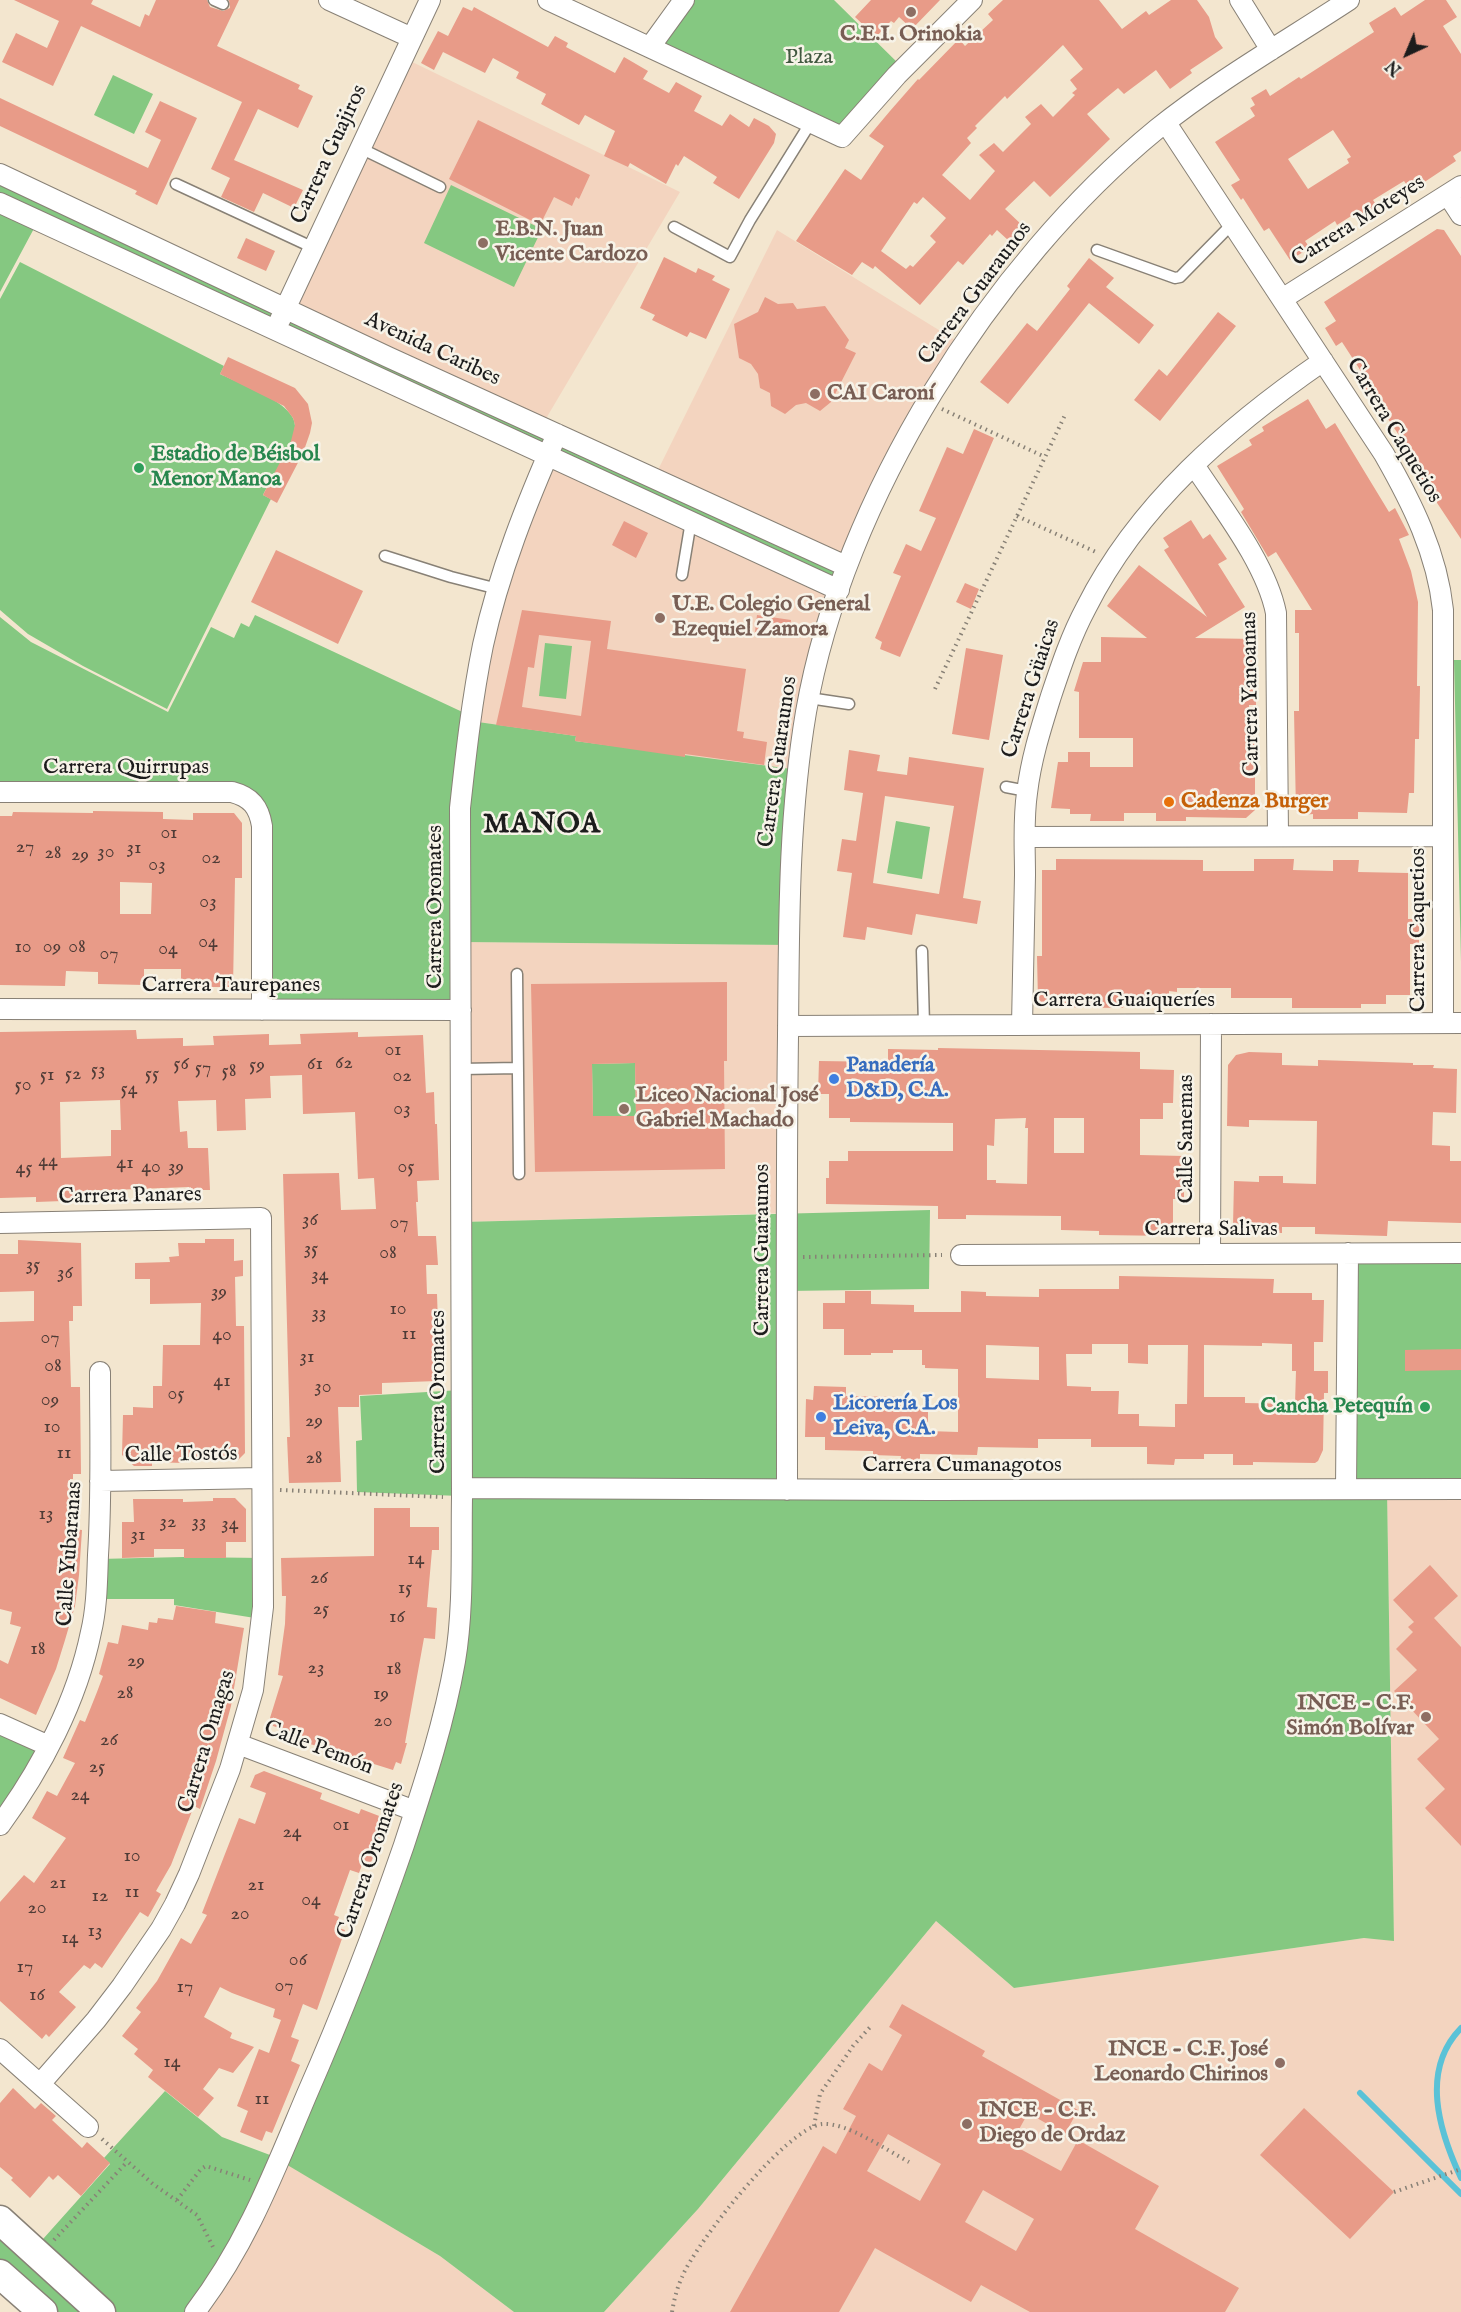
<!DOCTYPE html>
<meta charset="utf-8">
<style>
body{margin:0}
#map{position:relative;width:1461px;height:2312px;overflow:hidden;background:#f3e6cf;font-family:"IM FELL English",serif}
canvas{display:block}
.north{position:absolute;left:1377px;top:24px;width:60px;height:60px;-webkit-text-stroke:4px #f7f3e8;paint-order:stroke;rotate:224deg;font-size:16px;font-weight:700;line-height:24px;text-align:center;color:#1c1c1c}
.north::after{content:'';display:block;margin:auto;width:21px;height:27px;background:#1c1c1c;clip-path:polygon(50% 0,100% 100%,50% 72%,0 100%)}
</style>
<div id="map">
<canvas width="1461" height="2312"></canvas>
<div class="north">N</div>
</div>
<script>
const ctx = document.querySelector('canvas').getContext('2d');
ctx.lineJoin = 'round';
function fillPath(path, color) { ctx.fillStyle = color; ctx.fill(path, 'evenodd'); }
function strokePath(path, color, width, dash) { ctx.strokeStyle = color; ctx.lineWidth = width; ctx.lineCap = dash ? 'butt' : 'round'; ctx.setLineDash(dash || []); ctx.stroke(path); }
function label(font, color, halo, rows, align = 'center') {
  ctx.font = font + ' "IM FELL English",serif'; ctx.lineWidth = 5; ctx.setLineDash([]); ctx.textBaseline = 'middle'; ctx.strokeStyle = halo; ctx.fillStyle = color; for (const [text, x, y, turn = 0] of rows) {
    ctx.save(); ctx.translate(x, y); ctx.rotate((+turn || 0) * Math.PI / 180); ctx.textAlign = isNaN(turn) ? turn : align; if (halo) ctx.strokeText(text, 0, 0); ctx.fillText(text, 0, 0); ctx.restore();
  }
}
fillPath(new Path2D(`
 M402 57 680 192 541 427 285 309Z
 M777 230 963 345 848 559 654 478Z
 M547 456 839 590 800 770 685 757 575 741V736L470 721 476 689Z
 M460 942 789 945 787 1213 462 1222Z
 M1461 1492V2312H604L698 2209 936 1921 1014 1988 1364 1938 1394 1940 1387 1493Z
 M281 2160 440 2256 514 2312H200Z`), '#f3d4bf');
fillPath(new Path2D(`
 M684 0H834L903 68 842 137 650 47Z
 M113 75 153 94 134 134 94 115Z
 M0 174 846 566 839 590 38 221 0 292Z
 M451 185 542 229 514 287 424 243Z
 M20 262 224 366 220 374C239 383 296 403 295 426 294 447 272 477 263 495L271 499 167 709 83 666 28 634 0 610V299Z
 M255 615 471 716V721L576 736 575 741 800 770 789 945 461 942V1010H262V826L250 799 0 792V617L31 642 168 712 211 627 234 638 241 623 249 627Z
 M545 643 572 646 566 699 539 696Z
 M1454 660H1461V962Z
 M896 821 930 827 922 879 887 873Z
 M635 1063 636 1116H593L592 1064Z
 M930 1210 929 1289 787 1291V1489L1346 1488 1348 1253H1461V1489H1387L1394 1941 1364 1938 1014 1988 936 1921 698 2209 604 2312H514L440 2256 279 2160 344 2010 455 1658 462 1222Z
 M461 1390 460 1496 357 1492 356 1441 362 1440 360 1396Z
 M183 1557 263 1558 261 1619 174 1605V1599H97L99 1559Z
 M0 1726 46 1747 0 1822Z
 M165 2091 222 2137 278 2158 192 2312H105L35 2248 110 2164 104 2158Z
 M0 2220 101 2312H43L0 2274Z`), '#85c881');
strokePath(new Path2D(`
 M1461 2028C1420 2070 1439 2131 1461 2178
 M1360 2093 1461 2194`), '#5ac2d7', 6);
fillPath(new Path2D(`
 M14 0H93L91 4 140 27 145 14 149 16 156 0H207L210 7 223 11 230 8 229 0H239L217 46 300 85 298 89 313 96 298 128 258 109 234 160 303 190 294 208 263 193 254 212 221 197 230 178 211 169 242 102 81 26 53 86 2 62 16 33 47 48 59 21Z
 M871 0H940L912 29 899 17 894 23 891 21 876 37 855 17Z
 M1003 0H1099L1122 29 1146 11 1149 15 1171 0H1197L1209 17 1215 37 1223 48 1190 70 1192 73 1170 89 1156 70 1124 94 1118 88 1107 97 1087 114 1110 139 1050 197 1034 181 1005 209 1023 226 1009 241 997 230 992 236 990 234 963 265 958 261 920 305 875 266 873 269 862 262 852 275 796 241 845 169 861 180 884 146 869 136 890 111 918 79 919 80 959 39 965 46 993 20 988 14ZM1063 45 1083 69 1070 80 1077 89 1072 93 1075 95 1053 117 1041 104 1025 117 1031 124 1003 152 994 143 979 155 995 171 970 200 942 175 971 143 967 138 977 128 975 126 1005 96 1007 99ZM923 197 946 218 930 236 936 242 913 267 910 265 906 269 881 251 914 202 917 204Z
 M1425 0H1446L1457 17 1443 26 1461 54V151L1453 156 1456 161 1411 191 1404 181 1373 200 1377 206 1359 218 1356 213 1337 225 1335 221 1305 241 1310 248 1290 260 1269 228 1264 231 1243 198 1241 200 1231 185 1240 180 1215 142 1255 116 1250 108 1255 105 1251 98 1266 89 1270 96 1299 77 1301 79 1374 32 1369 23 1395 7 1401 16ZM1333 130 1351 157 1347 159 1349 163 1308 189 1288 159Z
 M463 7 472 11 474 7 548 47 555 36 568 43 566 47 615 73 624 57 648 71 643 79 669 93 676 82 702 96 694 111 722 126 730 114 749 127 754 118 769 126 776 134 774 143 739 199 713 183 717 177 684 156 678 166 676 164 666 184 630 163 628 167 604 156 615 131 585 115 579 125 541 104 546 94 516 78 519 72 493 58 485 73 443 52 434 70 421 63 438 31 448 36Z
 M0 98 148 168 161 140 145 132 160 101 197 118 157 205 135 194 137 191 0 126Z
 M478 120 590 175 579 199 576 197 572 206 554 197 540 225 449 179Z
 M1437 229 1444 230 1461 256V539L1404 453 1409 450 1386 416 1383 418 1360 384 1366 379 1342 342 1336 346 1325 328 1336 321 1324 302Z
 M246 238 275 251 266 271 237 258Z
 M664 257 696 273 698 268 715 276 712 280 730 289 706 339 690 332 687 337 652 320 655 315 640 308Z
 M1089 258 1114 278 1106 287 1154 325 1139 344 1089 303 1008 404 980 382 1027 323 1037 331 1070 289 1067 286Z
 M765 297 778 304 793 303 797 309 825 306 849 340 845 348 856 353 831 402 820 411 806 403 796 405 785 414 771 406 770 393 760 388 758 374 751 364 739 358 734 324 758 312Z
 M1218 312 1236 326 1160 421 1134 400 1159 369 1167 376Z
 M228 357 295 388 308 404 312 423 310 433 303 453 277 503 263 495 291 441 295 425 293 418 284 406 220 374Z
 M1308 399 1326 429 1335 423 1389 512 1395 508 1409 535 1399 539 1411 571 1418 602 1417 686H1420L1419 739H1415L1414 793H1409L1407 813 1358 812V819H1313V814L1303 815V812H1296L1294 711H1299V633H1295V610H1312L1276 552 1268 557 1241 512 1244 509 1217 466 1252 445 1249 440 1264 431 1262 427Z
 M974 429 994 438 900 657 880 649 882 642 875 638 901 576 893 573 906 544 921 551 936 518 919 511 947 447 963 454Z
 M1191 520 1203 539 1210 534 1227 559 1218 564 1245 607 1195 638 1255 639 1256 705H1249V734L1255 735V810L1246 818 1186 817V821H1156V813H1124V821H1090L1091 814H1070V809L1051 808 1058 762H1068V752H1090V767H1133V738H1079V692L1074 691 1083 662H1101V637L1147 638 1107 606 1139 565 1207 617 1164 550 1169 547 1163 538Z
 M624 521 648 533 636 558 612 545Z
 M276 550 363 591 338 644 251 602Z
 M965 583 979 589 971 609 956 602Z
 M522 610 611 621 607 649 746 669 737 731 744 732 743 738 767 742 764 765 685 754V757L575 741 576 736 496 725ZM539 635 591 641 581 716 522 707 528 667 534 668Z
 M757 615 791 620 789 636 755 632Z
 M966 648 1003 655 989 740 952 734Z
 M849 750 880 755 877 771 907 775 909 757 984 768 963 898 981 901 977 924 916 914 912 935 867 927 865 940 843 937 852 873 837 871 842 839 856 841 863 793 844 790ZM885 796 954 806 939 894 873 883Z
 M93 811 163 812V819L193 820V813H234L242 823V878H235L233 987H196V980L181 979V969H144V985L98 984V972L66 971 65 986 0 985V816H12L13 812 93 813ZM120 882 152 883 151 914H120Z
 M1056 859 1203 860V871H1254V859H1294L1293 870 1333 871V860H1359L1358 872 1408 873V919H1419V944H1410V995H1386V1004H1361V1008H1292V998H1231V988H1177V992L1169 991V1004H1124L1123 1008 1045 1007 1038 1001 1037 956H1042V870H1056Z
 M727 982V1061H724L725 1169 535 1172 531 984ZM635 1063 636 1116H593L592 1064Z
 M136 1030 137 1039 183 1038V1046L214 1045 213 1036 269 1034V1045L301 1044 300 1034 358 1032V1037L423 1035 426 1093 434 1092 435 1124H437L439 1180 417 1181 418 1202H416L418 1236H436L438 1265H426L427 1294H437L439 1355H435L437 1381 382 1383V1394L359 1395V1407H338L341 1482 289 1483 287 1437H290L283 1174 339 1173 341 1210 376 1209 374 1178 358 1179 355 1112 303 1114 302 1075 270 1076 271 1098 245 1099 246 1130 217 1131 216 1100 178 1101 180 1132 187 1131 188 1148H208L210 1190H189V1187L87 1191V1199L63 1201 36 1202V1197L0 1198V1032ZM120 1100 121 1130H111V1156L61 1158 60 1102Z
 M938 1048 1140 1052V1069L1174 1070 1173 1103H1163V1119H1140V1155L1184 1156V1199H1173V1236L1099 1235V1231L1061 1230V1216L966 1215V1219H938V1206L826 1204V1178H829V1161H848V1151H953V1123L850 1122V1118H829V1094H818L819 1061 888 1062V1049L938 1050ZM1026 1118 1025 1128H1028L1027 1184 996 1183V1180H987V1145L994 1146 995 1119ZM1054 1118H1084V1153H1054Z
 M1249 1052 1282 1053V1065L1318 1066V1060L1413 1063V1065H1434L1433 1068 1457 1069 1456 1113 1433 1112 1432 1145 1450 1146V1161H1461V1223L1388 1221 1387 1236 1315 1234V1227H1282V1233L1239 1232 1233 1226 1234 1181 1259 1182V1176H1283V1183L1316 1184 1317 1121 1249 1120V1127L1227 1126 1228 1065 1236 1055Z
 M205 1239H234V1261L243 1260V1276L235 1277 236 1326H244L245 1453 238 1460 183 1459V1463L152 1462V1466H134L122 1455 123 1415H133V1407L153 1408V1386H162L163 1345H200L201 1303 150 1304V1279H135V1263L170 1262 169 1257 179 1256 178 1243H205Z
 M18 1240 81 1243 82 1306H73V1321H69L71 1387H80L81 1474H73V1479H70L73 1529 82 1530 79 1575 75 1606 65 1640 56 1669 36 1715 0 1698V1660L8 1664 21 1627 10 1624 12 1612 0 1609V1322L34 1321V1291L0 1292V1254H18Z
 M1119 1276 1274 1279 1273 1293H1312V1300H1324L1323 1342H1314V1371H1328V1393H1324L1323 1450 1318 1461 1315 1463 1253 1462V1465H1233V1454H1204V1459H1175L1174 1465 1147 1464V1447H1091V1439H1038V1448L978 1447 977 1455 920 1454V1463H900L901 1456 873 1455V1451L825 1450V1437H805L806 1399 813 1400 814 1386 846 1387V1396L901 1397V1408H928V1431L958 1432V1369L925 1368V1365H922V1350H893V1353H871V1355H844V1329H823V1303H845V1291H871V1304L914 1305V1312H961V1291L986 1292V1296L1039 1297V1289H1119ZM1262 1343 1292 1344V1371H1296L1295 1404 1245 1403V1397H1204V1345L1262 1346ZM1092 1344H1128V1363L1148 1364V1345H1188L1187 1404H1175V1427L1139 1426V1414H1118L1119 1391H1091V1387L1067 1386 1066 1354H1092ZM986 1345 1039 1347V1380L986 1378Z
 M1461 1349V1370L1405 1371V1350Z
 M213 1498H235L246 1509V1542H226V1558H184V1549H154V1557L122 1558V1522H134L133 1499H183V1502L213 1501Z
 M374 1508H410V1527H439V1550H432L427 1607 437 1608 435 1639 424 1638 405 1743H407L401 1764 396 1762 393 1770 307 1743 309 1738 273 1726 270 1718 283 1676 278 1675 285 1624 286 1596H282L281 1558 374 1556Z
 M1430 1565 1458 1596 1434 1618 1461 1647V1846L1425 1808 1445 1789 1417 1759 1439 1739 1394 1691 1417 1670 1396 1649 1413 1632 1408 1627 1414 1622 1393 1600Z
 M176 1606 216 1612 215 1623 244 1628 231 1706 216 1761 200 1809 194 1806 171 1865 156 1891 161 1894 148 1917 140 1912 102 1968 95 1963 90 1969 84 1965 59 1992 76 2007 49 2037 46 2034 42 2039 0 2001V1902L24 1875 34 1883 66 1838 32 1818 47 1791 57 1796 75 1763 63 1758 80 1720 85 1722 97 1692 103 1676 99 1674 108 1642 118 1644 122 1625 148 1630 149 1622 157 1623 158 1618 173 1620Z
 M264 1771 322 1793 320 1799 359 1814 361 1809 387 1819 369 1868 362 1865 359 1873 350 1870 334 1915 339 1917 335 1927 345 1930 317 2010 303 2004 291 2037 299 2040 291 2061 300 2065 272 2133 266 2131 262 2141 240 2132 248 2111 237 2106 259 2049 269 2053 281 2020 273 2017 275 2009 232 1993 220 1987 204 2017 232 2033 230 2038 254 2047 233 2073 219 2068 203 2089 214 2098 198 2117 148 2077 153 2070 134 2054 138 2049 122 2036 141 2012 136 2008 157 1981 181 1938 191 1944 207 1915 202 1913 239 1818 255 1824 266 1793 250 1787 255 1775Z
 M902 2004 985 2051 982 2056 1078 2110 1065 2134 1028 2113 1011 2144 1061 2171 1078 2140 1159 2186 1135 2229 1239 2288 1225 2312H1030L981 2285 971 2302 875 2248 839 2312H730L823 2146 836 2154 856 2116 843 2109 869 2063 882 2071 902 2035 889 2027ZM888 2134 941 2164 920 2201 867 2171ZM983 2190 1034 2219 1016 2251 965 2222Z
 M13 2088 35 2109 41 2103 56 2116 52 2120 82 2148 87 2142 110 2163 81 2196 58 2175 53 2180 49 2176 30 2198 11 2180 13 2178 0 2167V2103Z
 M1304 2108 1394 2192 1350 2239 1260 2155Z`), '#e89b88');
const lane = new Path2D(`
 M214 0 223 4
 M360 148 440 187
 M176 184 314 248
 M674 227 730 257 750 220 811 122
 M1097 250 1175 278 1180 277 1233 223
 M385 556 451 577 498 589
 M682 575 691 521
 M809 698 849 704
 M1006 787 1027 791
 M922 951 924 1025
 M517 974 519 1174
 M461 1069 518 1068`);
const street = new Path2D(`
 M329 0 412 38
 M548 0 842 137 897 75 972 0
 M1240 0 1271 50
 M650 47 684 0
 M1166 123 1384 454C1412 503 1437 553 1443 610V1023
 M0 174 388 357 846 566
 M1448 195 1461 215
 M0 203 839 590
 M1282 299 1461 186
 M280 320 430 0
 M1194 465C1222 508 1266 563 1276 613L1278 836
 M0 792H232C251 797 259 807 262 826V1010
 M1025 837 1442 836
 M0 1009 461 1010
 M1022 1025C1023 975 1024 925 1025 875 1025 848 1023 820 1027 793 1031 759 1041 728 1051 696 1061 666 1071 636 1086 608 1138 504 1229 426 1323 361
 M788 1026 1461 1023
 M0 1223 261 1218 263 1607 253 1690 230 1769 189 1874 175 1904 161 1929 122 1986 96 2020 40 2084
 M1210 1254 1211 1024
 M961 1255 1461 1253
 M100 1481 262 1478
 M462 1488 932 1490 1461 1489
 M1346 1488 1348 1253
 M787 1490C787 1338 786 1187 788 1036 789 928 788 819 806 712 843 499 991 265 1157 129 1217 81 1285 42 1349 0
 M0 1724 49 1746
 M238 1744 415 1811
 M0 1825C41 1769 77 1701 91 1632 97 1607 97 1581 98 1555 102 1494 100 1433 100 1372
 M0 2049 88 2127
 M195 2312C247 2244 274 2172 307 2094 343 2012 375 1929 404 1845 424 1784 444 1724 455 1661 464 1608 461 1551 462 1497L460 808C466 753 472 699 483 645 499 572 527 502 557 434`);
const secondary = new Path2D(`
 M0 2220 101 2312
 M0 2274 43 2312`);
strokePath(lane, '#888176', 13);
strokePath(street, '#888176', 22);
strokePath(secondary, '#888176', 31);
strokePath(new Path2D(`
 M942 409 1045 457
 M1017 516 1098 553
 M935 689 1065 415
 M803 1257 942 1255
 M280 1490 443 1497
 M814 2126 820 2094 853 2046 872 2025
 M102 2139 153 2184 197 2215 214 2249
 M1394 2192 1461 2169
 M177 2200 201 2169 206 2166 250 2180
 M54 2240 127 2162
 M672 2312C674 2300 677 2288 682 2277 696 2243 786 2128 822 2124 847 2122 886 2150 909 2162`), '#888176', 4, [1.5, 4.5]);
strokePath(lane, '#fff', 10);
strokePath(street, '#fff', 20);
strokePath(secondary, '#fff', 28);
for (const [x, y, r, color] of [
 [911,12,6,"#8d6e63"],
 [483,243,6,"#8d6e63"],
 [815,394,6,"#8d6e63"],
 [139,468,6,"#2e9e5b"],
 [660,618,6,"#8d6e63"],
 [1169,802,6,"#e8710a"],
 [834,1079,6,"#3f7fe0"],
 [624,1109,6,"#8d6e63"],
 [1425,1407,6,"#2e9e5b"],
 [821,1417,6,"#3f7fe0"],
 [1426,1717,6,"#8d6e63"],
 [1280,2063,6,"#8d6e63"],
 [967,2124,6,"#8d6e63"]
]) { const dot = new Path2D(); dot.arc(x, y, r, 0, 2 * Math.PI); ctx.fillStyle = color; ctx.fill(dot); strokePath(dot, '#f7f3e8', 2); }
label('20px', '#4f3c37', null, [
 ["01",169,834],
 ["27",25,848],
 ["31",134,849],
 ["30",106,853],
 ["28",53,854],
 ["29",80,856],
 ["02",211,859],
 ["03",157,866],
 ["03",208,903],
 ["04",208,943],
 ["10",23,948],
 ["09",52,948],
 ["08",77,948],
 ["04",168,950],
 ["07",109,955],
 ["01",393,1051],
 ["62",344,1064],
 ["56",181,1065],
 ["61",315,1065],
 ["59",257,1066],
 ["57",203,1069],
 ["53",98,1071],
 ["58",229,1072],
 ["52",73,1075],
 ["55",152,1075],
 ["51",47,1076],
 ["02",402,1077],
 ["50",23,1086],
 ["54",129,1090],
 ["03",402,1110],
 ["44",48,1162],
 ["41",125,1164],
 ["40",151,1168],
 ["39",176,1168],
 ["05",406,1168],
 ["45",24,1169],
 ["36",310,1221],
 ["07",399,1224],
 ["35",311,1250],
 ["08",388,1254],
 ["35",33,1266],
 ["36",65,1274],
 ["34",320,1276],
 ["39",219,1293],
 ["10",398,1310],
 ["33",319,1314],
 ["11",409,1335],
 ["40",222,1336],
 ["07",50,1339],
 ["31",307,1358],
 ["08",53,1367],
 ["41",222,1382],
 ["30",323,1388],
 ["05",176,1395],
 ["09",50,1401],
 ["29",314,1422],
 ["10",52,1428],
 ["11",64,1454],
 ["28",314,1459],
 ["13",46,1515],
 ["32",168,1523],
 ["33",199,1523],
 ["34",230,1525],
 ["31",138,1536],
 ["14",416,1560],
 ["26",319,1579],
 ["15",405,1589],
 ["25",321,1610],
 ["16",397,1618],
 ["18",38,1650],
 ["29",136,1662],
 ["23",316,1669],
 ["18",394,1670],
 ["28",125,1694],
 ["19",381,1695],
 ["20",383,1722],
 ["26",109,1741],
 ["25",97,1768],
 ["24",80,1796],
 ["01",341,1826],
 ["24",292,1833],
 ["10",132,1857],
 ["21",58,1884],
 ["21",256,1886],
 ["11",132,1893],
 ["12",100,1897],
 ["04",311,1901],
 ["20",37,1909],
 ["20",240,1915],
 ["13",95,1932],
 ["14",70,1939],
 ["06",298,1961],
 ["17",25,1968],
 ["07",284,1987],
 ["17",185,1988],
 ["16",37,1996],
 ["14",172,2063],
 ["11",262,2100]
]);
label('bold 22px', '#785e54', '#f7f3e8', [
 ["C.E.I. Orinokia",911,35,"center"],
 ["E.B.N. Juan",495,230],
 ["Vicente Cardozo",495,255],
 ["CAI Caroní",827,394],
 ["U.E. Colegio General",672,605],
 ["Ezequiel Zamora",672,630],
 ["Liceo Nacional José",636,1096],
 ["Gabriel Machado",636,1121],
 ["INCE - C.F.",1414,1704,"right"],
 ["Simón Bolívar",1414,1729,"right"],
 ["INCE - C.F. José",1268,2050,"right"],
 ["Leonardo Chirinos",1268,2075,"right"],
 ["INCE - C.F.",979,2111],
 ["Diego de Ordaz",979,2136]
], 'left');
label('22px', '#41583f', '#f7f3e8', [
 ["Plaza",809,58]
]);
label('22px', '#1c1c1c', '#f7f3e8', [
 ["Carrera Guajiros",330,155,-65],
 ["Carrera Moteyes",1359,222,-32],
 ["Carrera Guaraunos",976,294,-53],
 ["Avenida Caribes",432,350,25],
 ["Carrera Caquetios",1393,431,59],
 ["Carrera Güaicas",1032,689,-72],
 ["Carrera Yanoamas",1252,694,-91],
 ["Carrera Guaraunos",779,762,-82],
 ["Carrera Quirrupas",126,768],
 ["Carrera Oromates",436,907,-90],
 ["Carrera Caquetios",1419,930,-90],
 ["Carrera Taurepanes",231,986],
 ["Carrera Guaiqueríes",1124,1001],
 ["Calle Sanemas",1187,1139,-90],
 ["Carrera Panares",130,1197,-1],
 ["Carrera Salivas",1211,1230],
 ["Carrera Guaraunos",763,1250,-90],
 ["Carrera Oromates",439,1392,-90],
 ["Calle Tostós",181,1456,-1],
 ["Carrera Cumanagotos",962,1466],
 ["Calle Yubaranas",71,1554,-86],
 ["Carrera Omagas",208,1742,-73],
 ["Calle Pemón",318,1749,21],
 ["Carrera Oromates",372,1861,-71]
]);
label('bold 22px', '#27864d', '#f7f3e8', [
 ["Estadio de Béisbol",151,455],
 ["Menor Manoa",151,480],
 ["Cancha Petequín",1413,1407,"right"]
], 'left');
label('bold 22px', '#c56008', '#f7f3e8', [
 ["Cadenza Burger",1181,802]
], 'left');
label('bold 22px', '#366cbe', '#f7f3e8', [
 ["Panadería",846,1066],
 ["D&D, C.A.",846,1091],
 ["Licorería Los",833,1404],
 ["Leiva, C.A.",833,1429]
], 'left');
ctx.letterSpacing = '1.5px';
label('bold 28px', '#1c1c1c', '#f7f3e8', [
 ["MANOA",542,826]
]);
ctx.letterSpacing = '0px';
</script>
